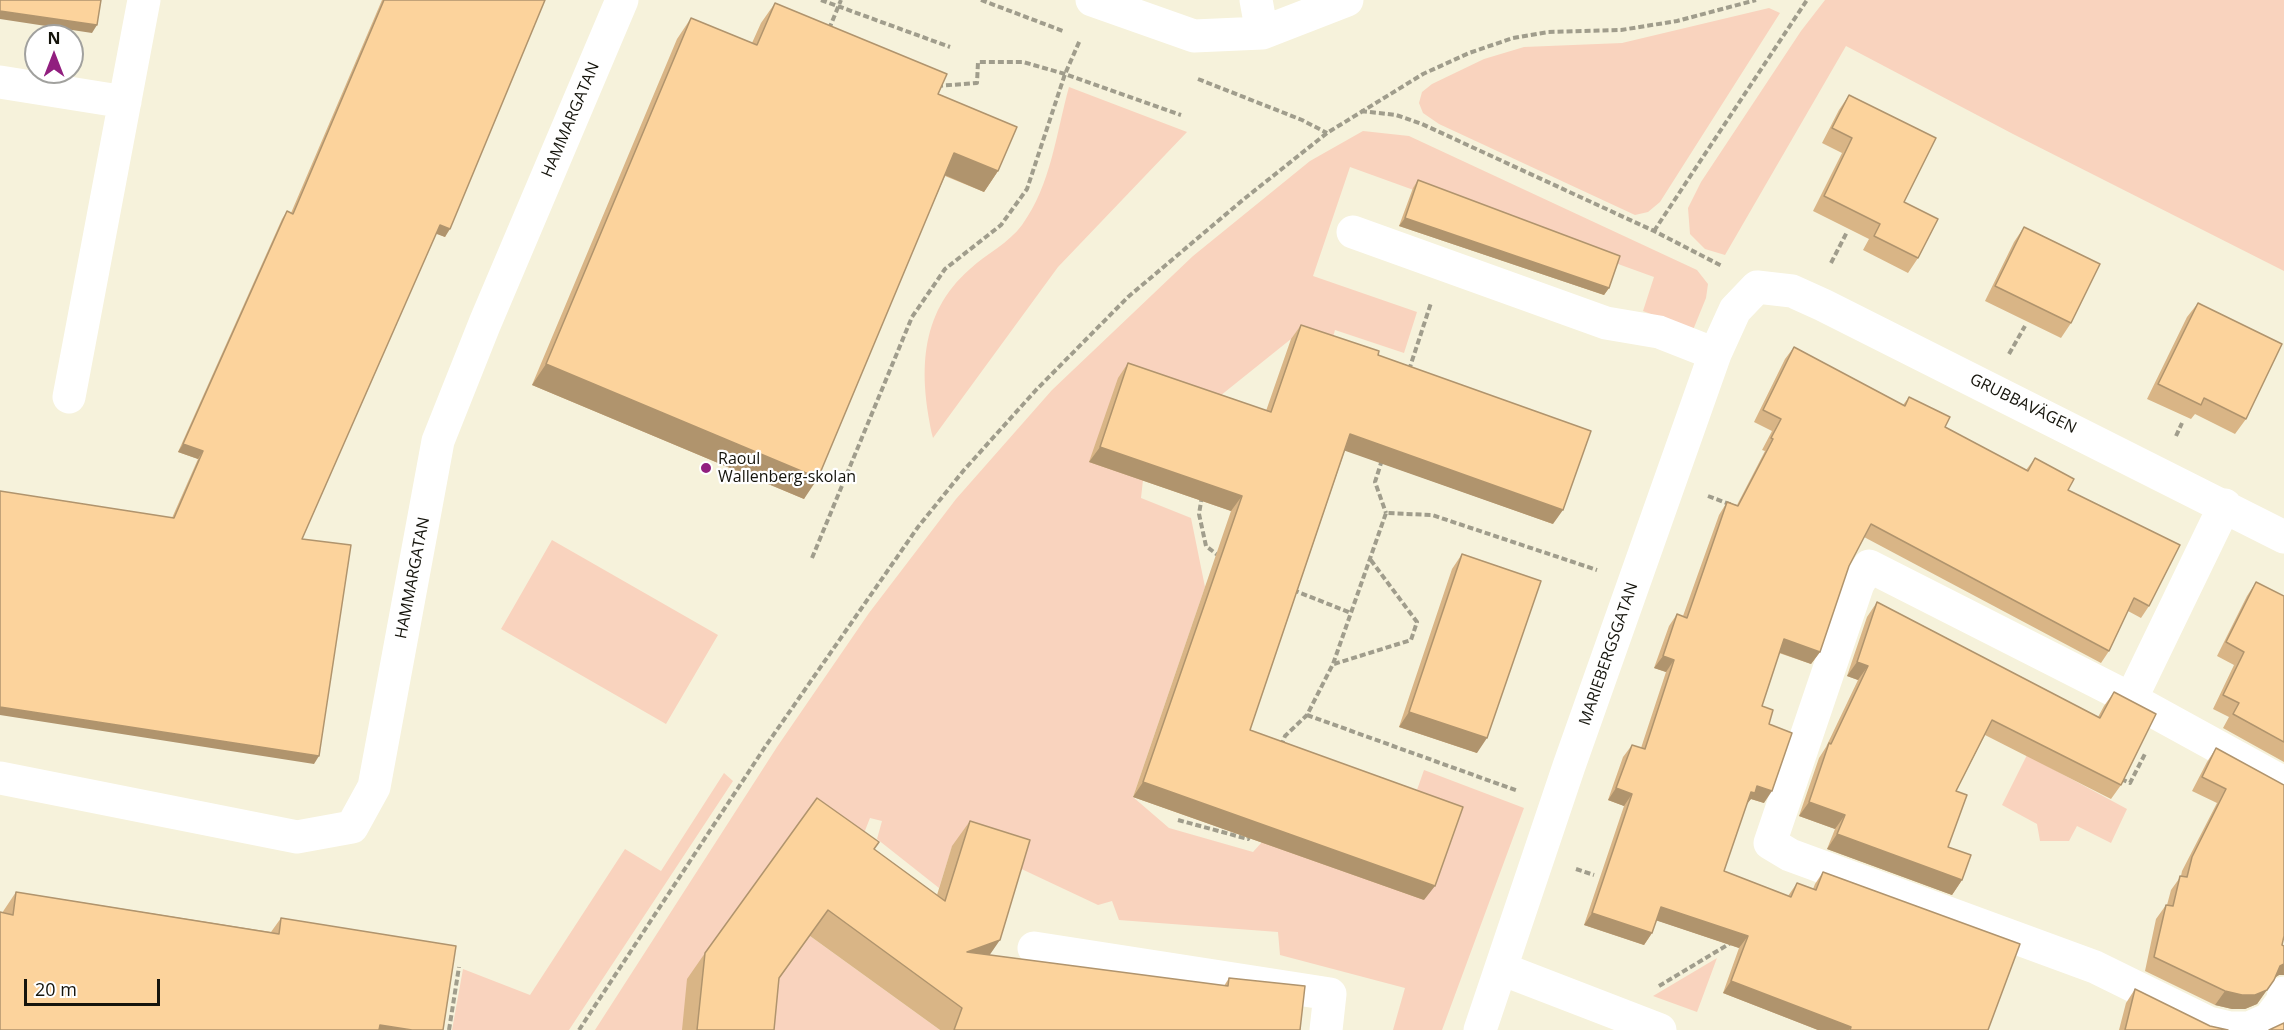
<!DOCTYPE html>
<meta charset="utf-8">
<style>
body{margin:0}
#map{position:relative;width:2284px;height:1030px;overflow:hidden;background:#f6f2db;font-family:"Open Sans",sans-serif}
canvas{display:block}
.north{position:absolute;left:24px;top:24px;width:60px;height:60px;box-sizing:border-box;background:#fff;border:2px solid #a1a19e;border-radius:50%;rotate:0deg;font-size:16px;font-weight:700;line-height:24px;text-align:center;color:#15140c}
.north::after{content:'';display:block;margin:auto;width:21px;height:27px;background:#911f7f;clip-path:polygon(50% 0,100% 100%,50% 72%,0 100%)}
.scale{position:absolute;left:24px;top:979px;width:136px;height:27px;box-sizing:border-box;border:3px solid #15140c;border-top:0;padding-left:8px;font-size:18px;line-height:21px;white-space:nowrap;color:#15140c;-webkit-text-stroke:4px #fff;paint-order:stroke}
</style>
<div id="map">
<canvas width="2284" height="1030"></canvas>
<div class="north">N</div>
<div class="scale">20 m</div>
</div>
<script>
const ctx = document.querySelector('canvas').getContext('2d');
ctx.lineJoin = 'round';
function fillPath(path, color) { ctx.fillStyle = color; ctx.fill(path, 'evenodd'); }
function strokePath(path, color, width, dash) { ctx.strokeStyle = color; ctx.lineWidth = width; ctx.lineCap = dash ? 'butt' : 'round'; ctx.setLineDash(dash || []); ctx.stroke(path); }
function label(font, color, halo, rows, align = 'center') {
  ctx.font = font + ' "Open Sans",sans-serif'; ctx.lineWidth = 4.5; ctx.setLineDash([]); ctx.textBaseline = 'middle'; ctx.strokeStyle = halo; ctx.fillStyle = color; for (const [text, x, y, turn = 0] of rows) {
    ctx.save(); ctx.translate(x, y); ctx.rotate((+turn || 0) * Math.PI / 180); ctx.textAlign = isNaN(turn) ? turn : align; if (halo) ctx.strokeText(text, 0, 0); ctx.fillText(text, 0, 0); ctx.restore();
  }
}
fillPath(new Path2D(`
 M1825 0H2284V271L2013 134 1846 46 1725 255 1705 249 1690 234 1688 208 1701 182 1801 31Z
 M1769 8 1780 13 1660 202 1648 212 1635 215 1439 124 1423 113 1419 103 1422 92 1432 84 1484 59 1524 47 1622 43Z
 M1069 87 1187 132 1058 267 933 438C919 376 918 314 970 269 986 254 1009 243 1022 225 1051 185 1056 134 1069 87Z
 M1363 131 1409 136 1697 270 1708 284 1706 298 1693 330 1643 311 1654 277 1350 167 1313 276 1417 312 1404 353 1335 330 1329 352 1291 339 1205 408 1143 480 1141 498 1191 518 1205 587 1133 797 1169 828 1253 852 1262 842 1411 807 1424 770 1524 808 1442 1030H1393L1405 988 1280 955 1278 932 1119 920 1112 901 1098 905 1013 865 952 847 939 888 877 839 882 821 870 818 853 861 682 1030H595L777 747 869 613 956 499 1052 390 1193 256 1310 161Z
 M552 540 718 635 666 724 501 629Z
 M2027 755 2127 809 2111 843 2077 826 2069 841H2040L2037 824 2002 805Z
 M724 773 733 781 569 1030H452L463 969 530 995 625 849 661 871Z
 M810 936 940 1030H759L765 998Z
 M1717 958 1697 1012 1653 996Z`), '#f9d3be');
strokePath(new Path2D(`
 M821 0 950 47
 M981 0 1063 31
 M829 29 841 0
 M1198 79 1302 120 1327 133
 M937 86 977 83 978 62H1023L1065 74 1181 115
 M1361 111 1396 115 1422 124 1654 231 1722 266
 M1654 231 1807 0
 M1831 263 1847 232
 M2009 354 2025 326
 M1409 370 1431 303
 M2176 436 2182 423
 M1382 460 1375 482 1386 513
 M1202 496 1199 514 1206 546 1219 556
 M1708 496 1732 505
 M812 558 912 317 945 269 1001 225 1027 189 1065 74 1080 40
 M1293 590 1351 613
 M1334 664 1411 640 1417 622 1370 559
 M1307 715 1518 791
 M1281 746 1285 736 1307 715 1333 664 1386 513 1432 515 1597 570
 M2121 779 2130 783 2146 752
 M1178 820 1248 839 1250 835
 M1576 869 1594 875
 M1659 986 1729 944 1730 940
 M449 1030 459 967
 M579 1030 765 747 918 527 964 470 1036 390 1128 297 1244 199 1327 133 1423 74 1469 53 1513 38 1548 32 1621 30 1677 21 1756 0`), '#a09d8c', 4, [6, 3]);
strokePath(new Path2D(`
 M1092 0 1194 36 1262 33 1347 0
 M1256 0 1262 33
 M0 82 125 102
 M1353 232 1606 323 1659 332 1715 354
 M69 397 144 0
 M2131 699 2225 505
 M0 778 297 837 352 827 374 787 438 441 485 323 622 0
 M2284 783 2131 699 1869 566 1858 584 1770 843 1790 855 2095 967 2209 1023 2230 1028H2249L2269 1019 2282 1002 2284 993
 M1034 948 1330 994 1326 1030
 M1502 969 1660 1030
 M1480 1030 1569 766 1715 354 1735 310 1757 287 1792 291 1823 305 2284 537`), '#fff', 33);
fillPath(new Path2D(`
 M382 0H545L445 237 436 233 302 539 314 764 172 518 198 459 178 452 282 219 287 211 291 213Z
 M775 3 938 94 998 171 984 192 945 176 804 499 532 385 677 39 691 18 752 43 761 23Z
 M1849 95 1904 202 1918 258 1908 273 1863 250 1869 239 1813 211 1842 153 1822 143 1839 110Z
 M1418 180 1609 288 1604 295 1399 226 1413 188Z
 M2024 227 2071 323 2061 338 1985 301 2014 242Z
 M2198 303 2246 419 2235 434 2195 414 2191 419 2147 399 2187 317Z
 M1301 325 1378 355 1553 524 1345 450 1250 730 1424 900 1133 797 1231 511 1089 462 1118 378 1128 363 1266 411 1291 339Z
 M1794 347 1903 405 1909 397 1945 427 2026 470 2035 458 2068 490 2149 606 2141 618 2128 611 2109 651 2101 663 1864 537 1849 566 1820 652 1811 664 1779 653 1762 706 1769 724 1764 803 1751 799 1746 805 1724 871 1788 896 1797 883 1813 889 1815 884 1823 872 1988 1030H1818L1723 993 1739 948 1656 920 1652 933 1644 945 1584 925 1624 806 1608 800 1623 757 1632 745 1641 748 1666 672 1654 668 1669 626 1677 614 1683 616 1719 515 1727 502 1737 505 1765 451 1762 450 1772 431 1754 422 1785 359Z
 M1462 554 1477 753 1399 727 1452 569Z
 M2256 582 2284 596V762L2223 728 2229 717 2213 709 2234 665 2217 656 2247 596Z
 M1877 602 2098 717 2104 706 2114 692 2121 785 2111 799 1985 735 1956 791 1948 847 1962 880 1952 895 1827 849 1835 829 1799 816 1819 758 1826 747 1858 680 1847 676 1867 617Z
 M2216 748 2282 945 2284 946V975H2279L2276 977 2257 1004 2245 1009H2232L2215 1005 2145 971 2156 919 2166 905H2167L2171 890 2181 876 2182 871 2217 803 2192 791 2207 762Z
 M970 821 990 955 1224 986 1229 978 1300 1030H940L810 936 779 979 774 1030H682L687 979 705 953 874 849 937 895 952 846Z
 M16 892 271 932 281 918 443 1030 2 913Z
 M2135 989 2210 1026 2228 1030H2119L2126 1003Z`), '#d9b586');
fillPath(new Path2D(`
 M0 11 97 25 92 33 0 19Z
 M954 153 998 171 984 192 940 173Z
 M1405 218 1609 288 1604 295 1399 226Z
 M440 225 450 229 445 237 434 233Z
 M546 364 818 478 804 499 532 385Z
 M1350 434 1563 510 1553 524 1340 449Z
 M183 444 203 451 198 459 178 452Z
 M1100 447 1242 496 1231 511 1089 462Z
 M1784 639 1820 652 1811 664 1775 651Z
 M1663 656 1674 660 1666 672 1654 668Z
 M1857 662 1868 666 1858 680 1847 676Z
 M0 707 319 756 314 764 0 715Z
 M1409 712 1487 738 1477 753 1399 727Z
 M1143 782 1435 886 1424 900 1133 797Z
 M1757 786 1772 791 1764 803 1751 799 1746 805 1751 792Z
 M1616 788 1632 794 1624 806 1608 800Z
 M1809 802 1845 815 1835 829 1799 816Z
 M1837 834 1962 880 1952 895 1827 849Z
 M1661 907 1748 936 1739 948 1652 919Z
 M1592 913 1652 933 1644 945 1584 925Z
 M1000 940 982 966 967 952Z
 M2284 964V975H2279L2271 980 2280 966Z
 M2274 980 2257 1004 2245 1009H2232L2215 1005 2225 991Z
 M1731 981 1851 1027 1849 1030H1818L1723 993Z
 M380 1025 412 1030H376Z`), '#b0946d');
const building = new Path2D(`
 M0 0H101L97 25 0 11Z
 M384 0H545L450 229 440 225 302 539 351 545 319 756 0 707V491L174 518 203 451 183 444 287 211 293 214Z
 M775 3 947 74 938 94 1017 127 998 171 954 153 818 478 546 364 691 18 757 45Z
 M1849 95 1936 138 1904 202 1938 219 1918 258 1874 236 1880 224 1824 196 1852 138 1832 128Z
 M1418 180 1620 256 1609 288 1405 218Z
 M2024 227 2100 264 2071 323 1995 286Z
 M2198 303 2282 344 2246 419 2204 398 2201 405 2158 384Z
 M1301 325 1379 351 1378 355 1591 431 1563 510 1350 434 1250 730 1463 807 1435 886 1143 782 1242 496 1100 447 1128 363 1271 412Z
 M1794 347 1905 406 1909 397 1950 417 1945 427 2028 471 2035 458 2074 479 2068 490 2180 545 2149 606 2134 598 2109 651 1871 524 1849 566 1820 652 1784 639 1762 706 1773 710 1769 724 1792 733 1772 791 1757 786 1755 793 1751 792 1724 871 1791 897 1797 883 1816 890 1823 872 2020 944 1988 1030H1850L1851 1027 1731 981 1748 936 1661 907 1652 933 1592 913 1632 794 1616 788 1632 745 1645 749 1674 660 1663 656 1677 614 1687 618 1727 502 1738 506 1773 439 1771 438 1781 419 1763 410Z
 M1462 554 1541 581 1487 738 1409 712Z
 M2256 582 2284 596V742L2233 714 2239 703 2223 695 2244 652 2226 642Z
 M1877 602 2100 718 2114 692 2156 714 2121 785 1992 720 1956 791 1967 795 1948 847 1971 855 1962 880 1837 834 1845 815 1809 802 1829 743 1831 744 1868 666 1857 662Z
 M2216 748 2284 785V936L2282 945 2284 946V964L2280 966 2274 980 2267 990 2255 995H2242L2225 991 2154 957 2166 905 2173 906 2180 876 2187 877 2192 857 2226 789 2202 777Z
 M817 798 879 842 874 849 945 901 970 821 1030 840 1000 940 967 952 1228 986 1229 978 1305 986 1300 1030H954L962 1008 828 910 779 978 774 1030H697L705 953Z
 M16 892 279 934 281 918 456 946 443 1030H412L380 1025 379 1030H0V912L13 915Z
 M2135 989 2210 1026 2228 1030H2125Z
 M2284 1023V1030H2269Z`);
fillPath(building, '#fcd39c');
strokePath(building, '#b0946d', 1.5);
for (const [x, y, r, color] of [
 [706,468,6,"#911f7f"]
]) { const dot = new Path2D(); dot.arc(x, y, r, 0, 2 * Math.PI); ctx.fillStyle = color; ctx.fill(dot); strokePath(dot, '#fff', 2); }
label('16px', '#15140c', '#fff', [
 ["HAMMARGATAN",571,120,-67],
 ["GRUBBAVÄGEN",2023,404,26],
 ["HAMMARGATAN",413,578,-79],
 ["MARIEBERGSGATAN",1609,654,-71]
]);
label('16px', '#15140c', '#fff', [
 ["Raoul",718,459],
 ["Wallenberg-skolan",718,477]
], 'left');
</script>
